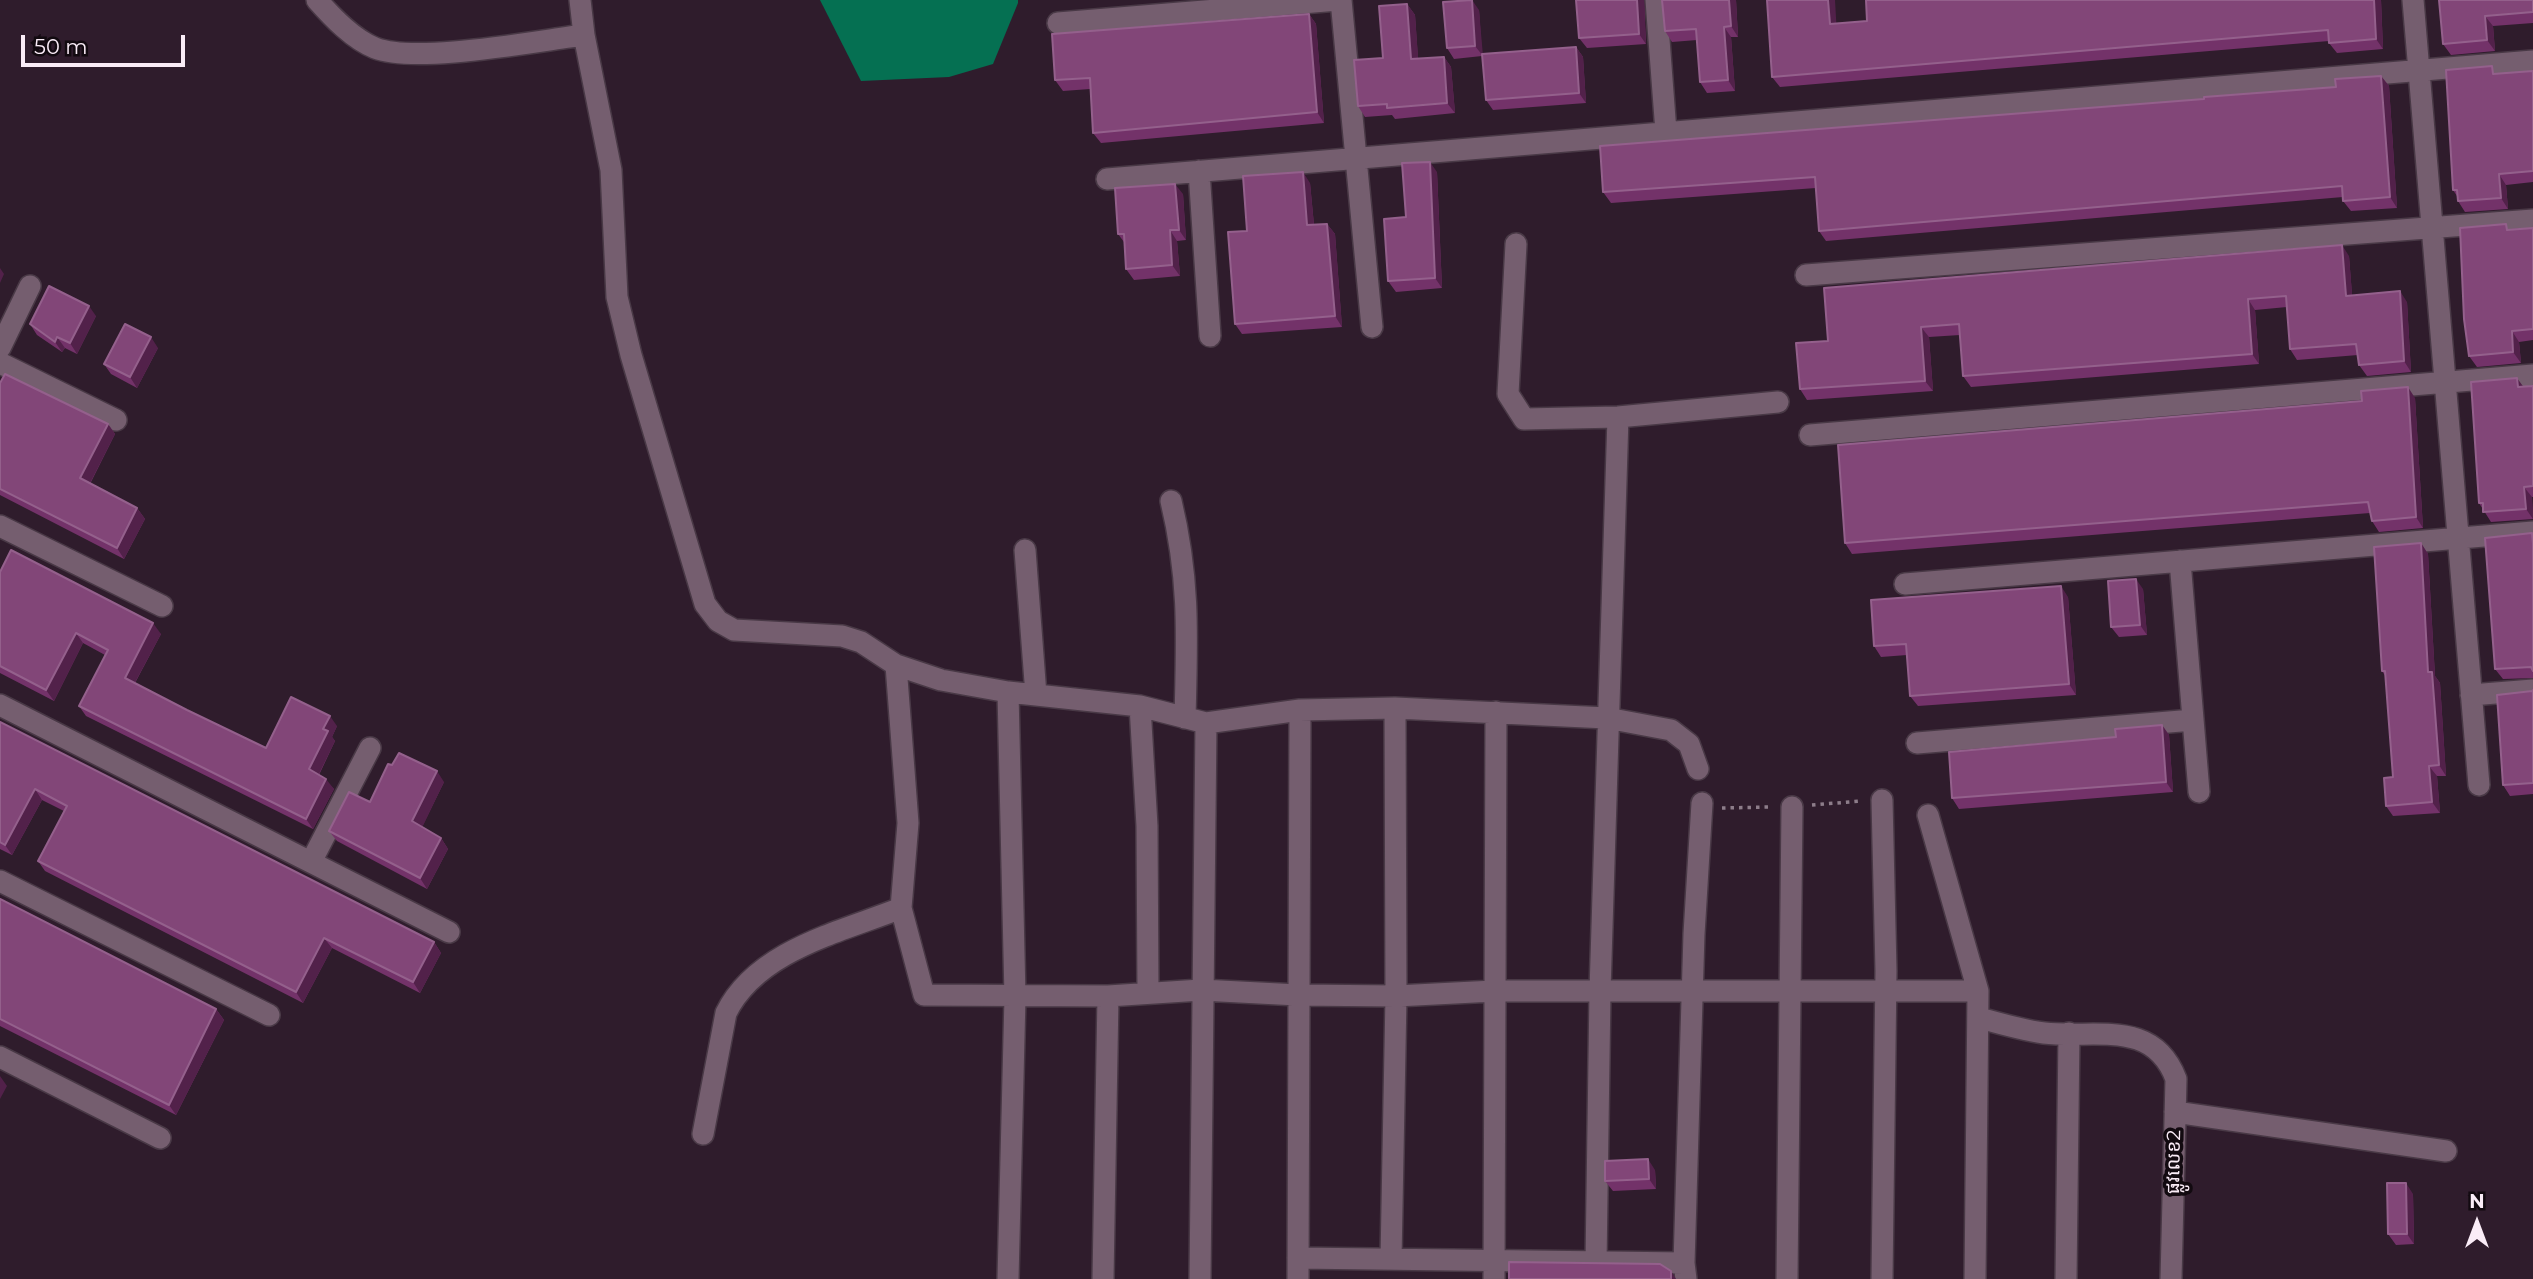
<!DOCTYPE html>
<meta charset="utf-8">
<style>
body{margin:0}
#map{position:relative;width:2533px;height:1279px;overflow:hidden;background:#2f1c2c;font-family:Montserrat,sans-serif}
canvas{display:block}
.north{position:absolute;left:2442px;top:1188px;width:70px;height:70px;-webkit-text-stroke:5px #120a10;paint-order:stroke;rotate:0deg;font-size:19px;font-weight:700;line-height:28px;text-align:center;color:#faecf7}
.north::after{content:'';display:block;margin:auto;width:24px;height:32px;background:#faecf7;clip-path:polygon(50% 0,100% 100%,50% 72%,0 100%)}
.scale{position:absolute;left:21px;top:35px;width:164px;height:32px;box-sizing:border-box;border:4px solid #faecf7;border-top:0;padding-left:9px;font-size:21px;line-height:24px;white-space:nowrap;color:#faecf7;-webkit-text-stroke:5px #120a10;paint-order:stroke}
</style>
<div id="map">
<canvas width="2533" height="1279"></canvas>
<div class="north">N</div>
<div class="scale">50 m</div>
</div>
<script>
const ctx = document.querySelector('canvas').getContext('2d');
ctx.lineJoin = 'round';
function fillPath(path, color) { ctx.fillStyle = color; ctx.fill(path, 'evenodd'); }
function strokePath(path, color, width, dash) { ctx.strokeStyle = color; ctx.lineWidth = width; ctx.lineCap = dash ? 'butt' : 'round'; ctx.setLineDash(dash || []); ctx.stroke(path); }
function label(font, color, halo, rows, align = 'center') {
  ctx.font = font + ' Montserrat,"Noto Sans Khmer",sans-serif'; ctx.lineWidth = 7; ctx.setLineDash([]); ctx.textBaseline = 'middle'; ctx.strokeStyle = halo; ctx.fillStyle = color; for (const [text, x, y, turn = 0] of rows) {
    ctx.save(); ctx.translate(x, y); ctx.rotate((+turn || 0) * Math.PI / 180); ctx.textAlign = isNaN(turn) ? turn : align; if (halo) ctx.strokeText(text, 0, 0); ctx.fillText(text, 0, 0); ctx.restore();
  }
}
fillPath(new Path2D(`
 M820 0H1018V3L993 64 949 77 861 81Z`), '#057052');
const minor = new Path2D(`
 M317 0C333 18 353 39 375 48 416 64 536 41 584 35
 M580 0 584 35 611 170 617 297 631 355 705 604 718 621 734 630 842 636 861 642 896 665 941 680 1008 692 1140 706 1206 723 1300 710 1395 708 1607 718 1671 730 1689 744 1698 769
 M1341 0 1372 327
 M1656 0 1666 132
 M2413 0 2479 785
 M1058 23 1338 0
 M1199 171 1210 336
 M1107 179 2533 61
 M1516 244 1508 394 1524 419 1618 417 1778 402
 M1806 275 2533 220
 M0 348 30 286
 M0 363 116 420
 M1810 435 2533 375
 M1171 501C1190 580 1187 638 1185 718
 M0 526 162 606
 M1025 550 1036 695
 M2180 561 2199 792
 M1905 584 2533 532
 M896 665 908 823 901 908 924 995 1108 996 1201 990 1298 995 1396 996 1494 991H1978
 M2471 695 2533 690
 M0 705 449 932
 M1140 706 1147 826 1148 992
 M1917 743 2193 720
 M1882 800 1886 971 1882 1279
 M1928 815 1978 991 1975 1279
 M311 862 370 748
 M0 881 269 1015
 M1980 1018C2001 1024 2022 1030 2044 1033 2095 1039 2153 1018 2176 1079L2171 1279
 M0 1057 160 1138
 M2175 1112 2446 1151
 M703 1134 726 1013C757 950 841 932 901 908
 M1298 1258 1684 1263
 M1391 1259 1396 996 1395 708
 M1596 1263 1600 991 1618 417
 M1008 1279 1015 997 1008 692
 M1103 1279 1108 996
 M1200 1279 1206 723
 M1298 1279 1300 710
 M1494 1279 1496 712
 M1686 1279 1684 1263 1694 934 1702 803
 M1787 1279 1792 807
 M2066 1279 2069 1033`);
strokePath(minor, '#493946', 24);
strokePath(new Path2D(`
 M1812 805 1861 801
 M1722 808 1770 807`), '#8d7d8a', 3.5, [3.5, 5]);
strokePath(minor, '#755e6f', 21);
fillPath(new Path2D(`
 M1644 0 1646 44 1587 48 1579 38Z
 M1662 0H1736L1738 37H1731L1735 91 1707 93 1700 82 1697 40 1672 42 1665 31Z
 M1866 0H2381L2383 49 2337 53 2329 43V41L1780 87 1772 77 1836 24 1867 21Z
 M2439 0H2533V23L2493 26 2495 51 2451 55 2443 44Z
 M1407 4 1415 15 1418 59 1444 57 1451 67 1455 113 1395 119 1392 115 1365 117 1358 106 1383 58Z
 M1479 10 1482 54 1576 47 1583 57 1586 103 1493 110 1486 100 1482 56 1454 59 1447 48Z
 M1309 14 1316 24 1324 123 1101 143 1093 133 1090 89 1063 91 1055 80Z
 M2533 71V182L2506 185 2508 209 2465 212 2458 201 2457 196 2453 190 2497 74Z
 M2381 76 2389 86 2397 208 2351 211 2343 201V197L1826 241 1819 231 1816 188 1611 203 1603 192 2204 99 2336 87Z
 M1437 172 1442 288 1396 292 1388 281 1406 217Z
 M1310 183 1314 225 1327 224 1335 234 1342 327 1242 334 1235 324 1247 231Z
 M1183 194 1186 240 1177 241 1180 276 1134 280 1126 269 1124 242 1118 234Z
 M2533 228V340L2519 342 2521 363 2477 367 2469 356 2510 229Z
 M2349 256 2352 295 2407 302 2411 372 2367 376 2359 365 2358 355 2297 360 2290 349 2287 307 2255 310 2259 364 1971 387 1963 376 1960 335 1929 337 1933 391 1807 400 1800 389 1828 341Z
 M96 316 77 354 65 348 62 352 37 335 30 324Z
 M158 348 137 388 111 374 104 364Z
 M0 383 108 424 115 434 90 484 137 508 145 519 124 559 0 495Z
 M2533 386V497H2532L2533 519 2491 522 2479 503 2523 387Z
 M2415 398 2423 528 2379 532 2372 521 2370 513 1852 554 1845 543Z
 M2533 534V678L2503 679 2495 669Z
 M2421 543 2428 554 2435 676 2440 683 2446 776H2437L2440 813 2393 816 2386 806 2393 777 2386 677 2382 671Z
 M0 572 161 634 135 683 187 710 266 748 337 726 332 737 335 741 319 775 334 789 313 829 86 716 79 706 105 655 83 643 54 701 0 673Z
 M2143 589 2147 635 2119 637 2111 627Z
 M2068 597 2076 695 1918 706 1910 696 1907 655 1881 657 1874 646Z
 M2533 690V794L2510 796 2503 785Z
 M0 722 434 942 441 953 420 993 332 948 303 1003 45 871 38 861 64 811 42 800 12 855 0 849Z
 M2162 725 2169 735 2173 792 1959 809 1952 798 2116 737Z
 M444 782 422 827 441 838 448 849 427 889 337 841 329 831Z
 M0 899 216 1009 224 1020 176 1115 0 1026Z
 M1655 1170 1656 1189 1613 1191 1605 1181Z
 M2413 1194 2414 1244 2396 1245 2388 1234Z`), '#733269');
fillPath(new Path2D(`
 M1472 0 1479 10 1483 56 1475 46Z
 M1637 0H1644L1646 44 1639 34Z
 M1729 0H1736L1738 37 1731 26Z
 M1828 0H1835L1837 35 1830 24Z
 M2374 0H2381L2383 49 2376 39Z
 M1407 4 1415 15 1419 70 1411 59Z
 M1309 14 1316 24 1324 123 1317 112Z
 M2485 16 2493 26 2495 51 2487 40Z
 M1724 27 1731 37 1735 91 1728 80Z
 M1576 47 1583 57 1586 103 1579 93Z
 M1444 57 1451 67 1455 113 1447 103Z
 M2381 76 2389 86 2397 208 2390 197Z
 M1430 162 1437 172 1442 288 1435 278Z
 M1303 172 1310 183 1315 236 1307 225Z
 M2499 174 2506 185 2508 209 2501 198Z
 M1175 184 1183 194 1186 240 1179 230Z
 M1327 224 1335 234 1342 327 1335 316Z
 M1170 230 1177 241 1180 276 1172 265Z
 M2342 245 2349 256 2353 306 2346 296Z
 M0 268 4 274 0 283Z
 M2400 291 2407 302 2411 372 2404 361Z
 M2248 299 2255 310 2259 364 2252 354Z
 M89 306 96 316 77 354 70 343Z
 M1921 327 1929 337 1933 391 1925 381Z
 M2512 331 2519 342 2521 363 2513 352Z
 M57 337 65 348 62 352 55 342Z
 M151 337 158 348 137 388 130 377Z
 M2517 378 2525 389 2518 387Z
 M2408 387 2415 398 2423 528 2416 517Z
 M108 424 115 434 87 489 80 478Z
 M2524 487 2532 497 2533 519 2526 509Z
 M137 508 145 519 124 559 117 548Z
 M2421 543 2428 554 2435 676 2440 683 2446 776 2439 765 2428 672Z
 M2136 579 2143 589 2147 635 2140 625Z
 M2061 586 2068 597 2076 695 2069 684Z
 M153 623 161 634 132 688 125 678Z
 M76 633 83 643 54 701 46 690Z
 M330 716 337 726 332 737 335 741 316 780 309 769 323 729Z
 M2162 725 2169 735 2173 792 2166 782Z
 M2429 766 2437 776 2440 813 2432 802Z
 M437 771 444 782 420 832 412 821Z
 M326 779 334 789 313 829 306 819Z
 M35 789 42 800 12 855 5 845Z
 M441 838 448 849 427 889 420 878Z
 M324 938 332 948 303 1003 296 992Z
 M434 942 441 953 420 993 413 982Z
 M216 1009 224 1020 176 1115 169 1105Z
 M0 1076 7 1086 0 1099Z
 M1648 1159 1655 1170 1656 1189 1649 1179Z
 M2406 1183 2413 1194 2414 1244 2407 1234Z
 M1671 1271 1676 1279H1671Z`), '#52214a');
const building = new Path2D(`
 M1472 0 1475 46 1447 48 1443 2Z
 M1576 0H1637L1639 34 1579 38Z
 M1662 0H1729L1731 26 1724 27 1728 80 1700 82 1696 29 1665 31Z
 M1767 0H1828L1830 24 1867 21 1866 0H2374L2376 39 2329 43 2328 30 1772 77Z
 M2439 0H2533V12L2485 16 2487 40 2443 44Z
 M1407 4 1411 59 1444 57 1447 103 1387 108V104L1358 106 1354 60 1383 58 1379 6Z
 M1309 14 1317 112 1093 133 1090 78 1055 80 1052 34Z
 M1576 47 1579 93 1486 100 1482 54Z
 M2492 66 2493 74 2533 71V171L2499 174 2501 198 2458 201 2457 190H2453L2446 70Z
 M2381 76 2390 197 2343 201 2342 186 1819 231 1815 177 1603 192 1600 146 2204 99V97L2336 87 2335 79Z
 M1430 162 1435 278 1388 281 1384 219 1406 217 1402 163Z
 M1303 172 1307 225 1327 224 1335 316 1235 324 1228 232 1247 231 1243 176Z
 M1175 184 1179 230H1170L1172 265 1126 269 1124 234H1118L1115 188Z
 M2506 224 2507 230 2533 228V329L2512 331 2513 352 2469 356 2464 319 2460 228Z
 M2342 245 2346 296 2400 291 2404 361 2359 365 2356 344 2290 349 2286 296 2248 299 2252 354 1963 376 1959 324 1921 327 1925 381 1800 389 1796 343 1828 341 1824 288Z
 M49 286 89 306 70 343 57 337 55 342 30 324Z
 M125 324 151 337 130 377 104 364Z
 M5 374 108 424 80 478 137 508 117 548 0 489V383Z
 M2517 378 2518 387 2533 386V486L2524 487 2526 509 2483 512V503H2479L2471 382Z
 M2408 387 2416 517 2372 521 2368 502 1845 543 1838 445 2362 401 2361 391Z
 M2532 533 2533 544V671L2531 667 2495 669 2485 538Z
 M2421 543 2428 672H2432L2439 765 2429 766 2432 802 2386 806 2384 778 2393 777 2385 671H2382L2374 547Z
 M11 550 153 623 125 678 187 710 266 748 291 697 330 716 323 729 328 731 309 769 326 779 306 819 79 706 108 650 76 633 46 690 0 666V572Z
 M2136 579 2140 625 2111 627 2108 581Z
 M2061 586 2069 684 1910 696 1906 644 1874 646 1871 600Z
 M2533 690V783L2503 785 2497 695 2532 691Z
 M0 722 434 942 413 982 324 938 296 992 38 861 67 806 35 789 5 845 0 842Z
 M2162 725 2166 782 1952 798 1949 752 2116 737 2115 729Z
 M399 753 437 771 412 821 441 838 420 878 329 831 349 792 370 802 388 764 392 765Z
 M0 899 216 1009 169 1105 0 1019Z
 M1648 1159 1649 1179 1605 1181V1161Z
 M2387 1183H2406L2407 1234H2388Z
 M1509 1262 1660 1264 1671 1271V1279H1509Z`);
fillPath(building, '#824678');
strokePath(building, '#94608c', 2);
label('19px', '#faecf7', '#120a10', [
 ["ផ្លូវលេខ2",2174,1162,-89]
]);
</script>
